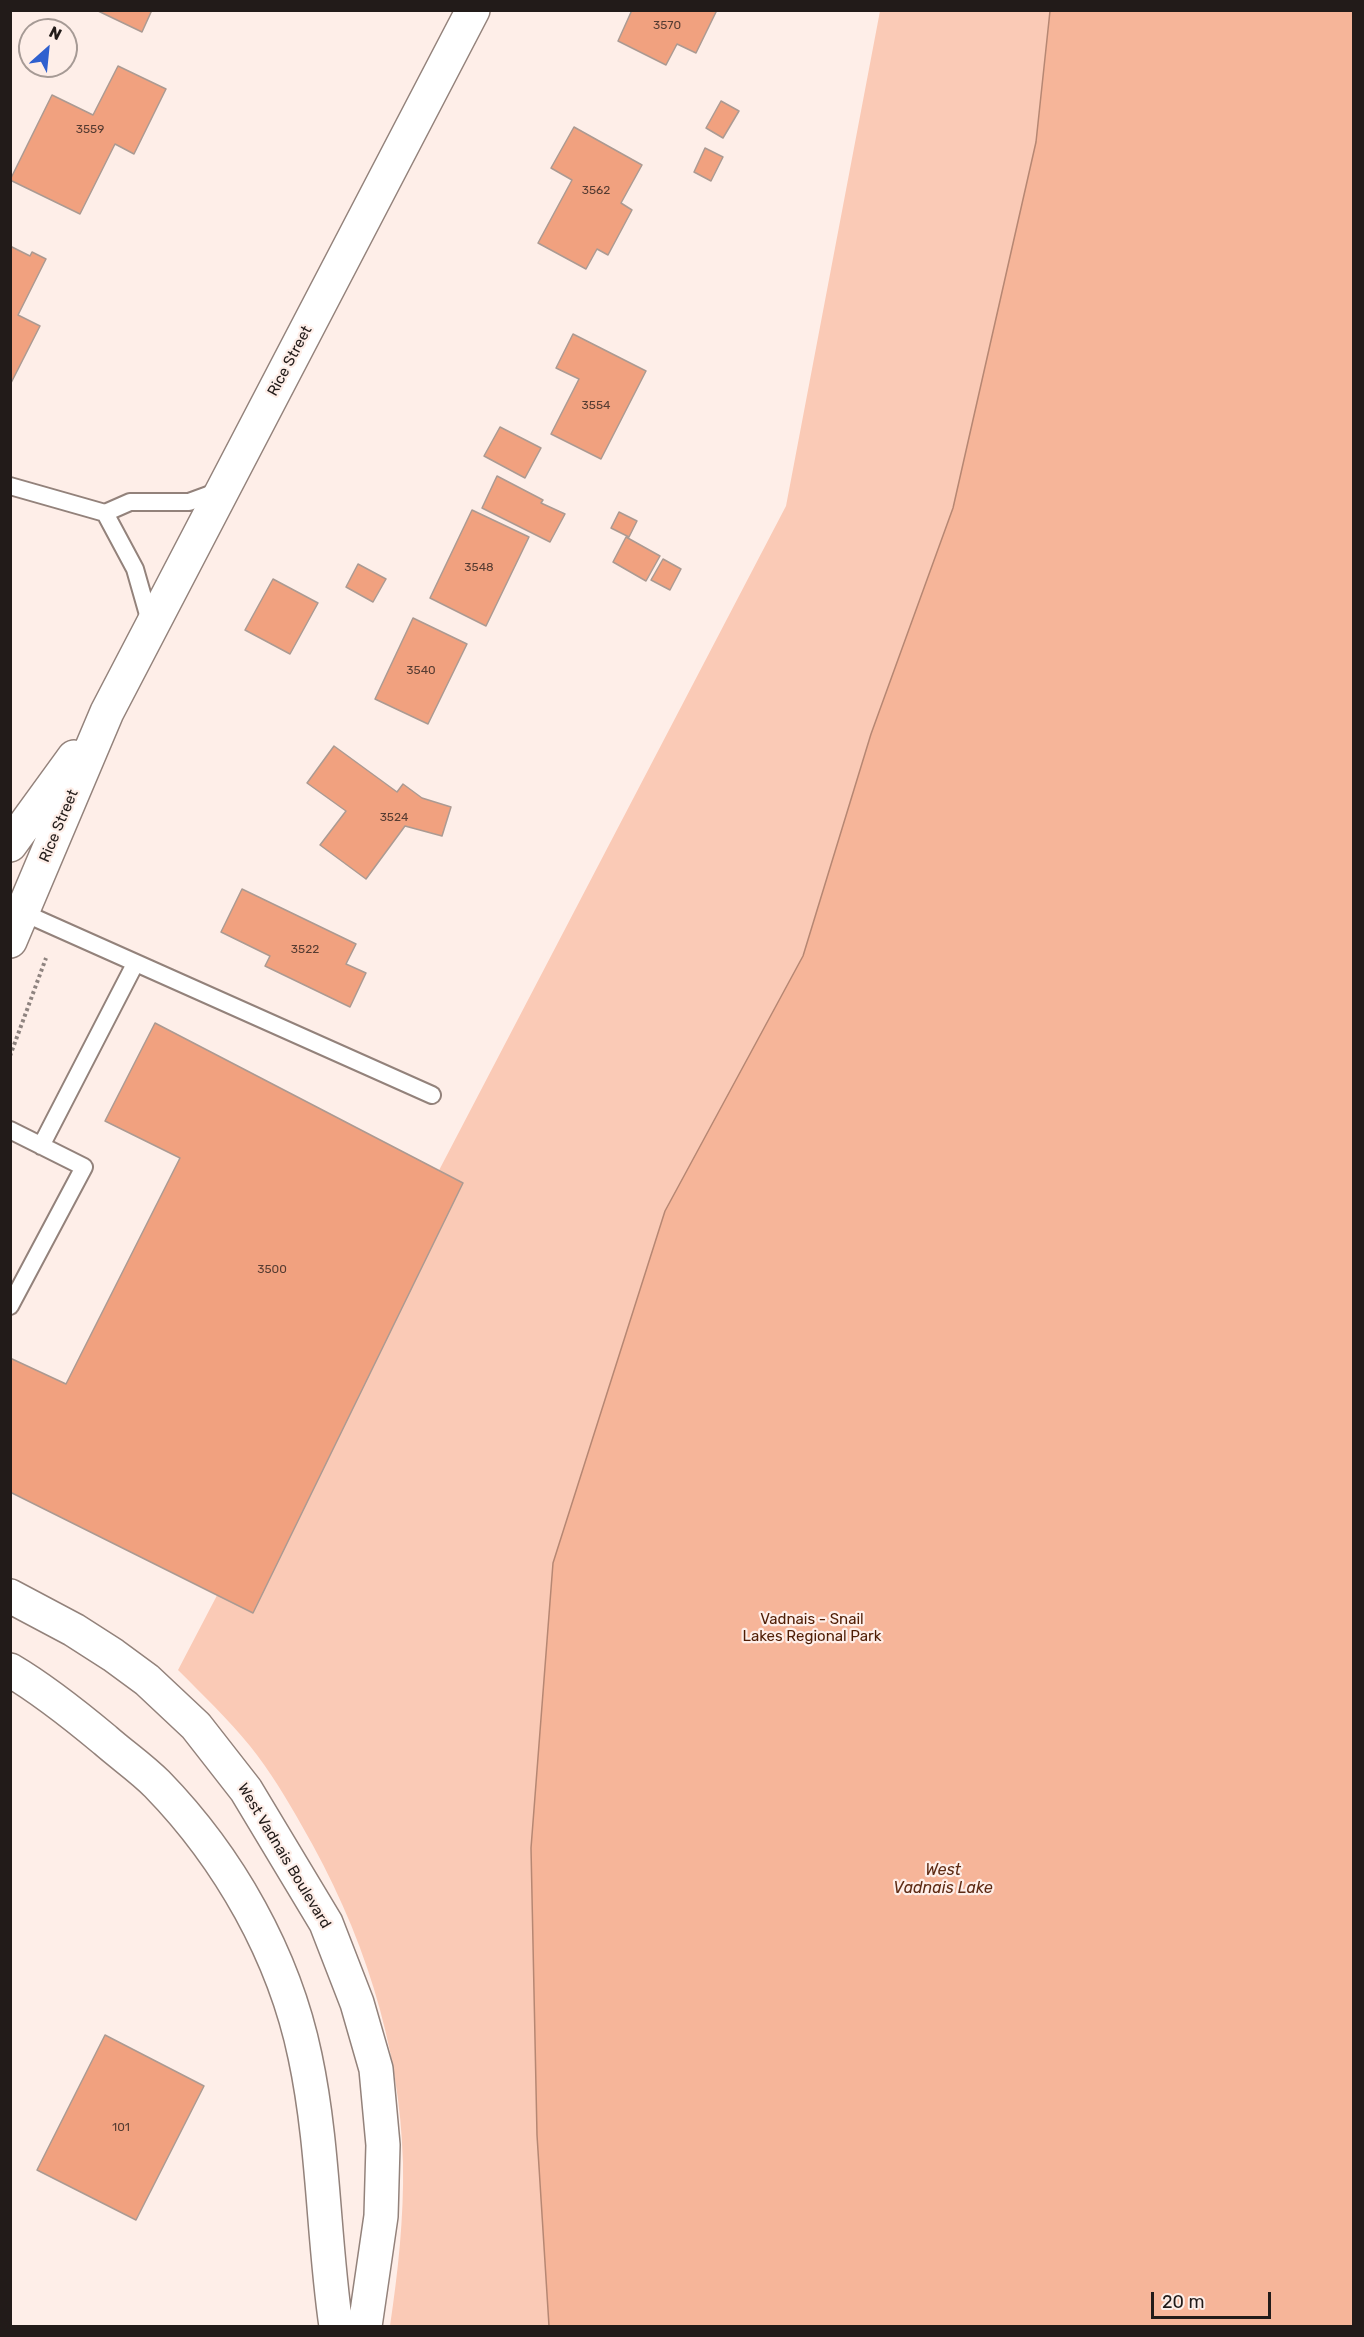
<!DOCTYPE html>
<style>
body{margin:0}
#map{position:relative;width:1364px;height:2337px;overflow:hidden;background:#feeee8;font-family:Rubik,sans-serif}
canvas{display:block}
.frame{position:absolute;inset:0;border:12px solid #221b19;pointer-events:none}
.north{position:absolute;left:18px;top:18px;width:60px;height:60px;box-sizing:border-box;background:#feeee8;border:2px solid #a69a95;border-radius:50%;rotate:27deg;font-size:16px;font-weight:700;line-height:24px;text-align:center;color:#221b19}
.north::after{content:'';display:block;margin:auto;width:21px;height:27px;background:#2f60cf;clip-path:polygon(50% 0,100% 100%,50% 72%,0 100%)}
.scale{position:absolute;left:1151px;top:2292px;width:120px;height:27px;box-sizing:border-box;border:3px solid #221b19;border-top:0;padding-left:8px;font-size:18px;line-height:21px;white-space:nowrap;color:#221b19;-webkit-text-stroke:4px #feeee8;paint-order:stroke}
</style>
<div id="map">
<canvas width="1364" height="2337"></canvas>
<div class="frame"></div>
<div class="north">N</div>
<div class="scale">20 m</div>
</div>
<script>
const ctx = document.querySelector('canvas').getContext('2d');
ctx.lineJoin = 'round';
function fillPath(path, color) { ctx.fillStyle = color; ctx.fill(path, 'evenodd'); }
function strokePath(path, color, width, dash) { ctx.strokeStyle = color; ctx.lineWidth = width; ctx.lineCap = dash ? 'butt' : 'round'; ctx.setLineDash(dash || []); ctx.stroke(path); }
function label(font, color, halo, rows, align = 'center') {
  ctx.font = font + ' Rubik,sans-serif'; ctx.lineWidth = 4.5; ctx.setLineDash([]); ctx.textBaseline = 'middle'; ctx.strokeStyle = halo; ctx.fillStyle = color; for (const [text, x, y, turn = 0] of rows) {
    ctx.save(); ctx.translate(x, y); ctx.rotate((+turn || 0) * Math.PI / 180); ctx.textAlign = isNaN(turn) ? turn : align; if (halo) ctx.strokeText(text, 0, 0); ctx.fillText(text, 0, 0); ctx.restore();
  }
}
fillPath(new Path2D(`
 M880 11H1353V2326H390C398 2272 404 2218 403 2163 400 2044 362 1929 302 1826 287 1799 270 1771 250 1746 228 1719 203 1695 178 1670L786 506Z`), '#facab6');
const water = new Path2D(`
 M1050 11H1353V2326H549L537 2135 531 1848 553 1563 665 1211 803 956 871 734 953 508 1036 142Z`);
fillPath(water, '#f6b599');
strokePath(water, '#b68773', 1.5);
const building = new Path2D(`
 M96 10H152L142 32Z
 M632 10H717L696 53 677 44 666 65 618 41Z
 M118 66 166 89 134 154 115 144 80 214 10 180 52 95 93 115Z
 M721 101 739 111 723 138 706 128Z
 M574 127 642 165 621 203 632 210 608 255 597 249 586 269 538 243 572 180 551 168Z
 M705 148 723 157 711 181 694 172Z
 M10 246 30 256 32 252 46 259 18 315 40 326 11 383Z
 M573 334 646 371 601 459 551 434 579 379 556 368Z
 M500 427 541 448 525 478 484 456Z
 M497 476 543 500 541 503 565 514 550 542 482 508Z
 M472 510 529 537 486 626 430 598Z
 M619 512 637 521 629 537 611 528Z
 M626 537 660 556 646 581 613 562Z
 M663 559 681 569 670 590 651 580Z
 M358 564 386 579 373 602 346 587Z
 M273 579 318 603 290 654 245 630Z
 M413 618 467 644 428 724 375 699Z
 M334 746 397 792 403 784 422 798 451 807 442 836 405 826 366 879 320 845 346 811 307 783Z
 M242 889 356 944 346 964 366 973 350 1007 265 966 270 956 221 932Z
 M155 1023 463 1183 253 1613 10 1492V1358L66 1384 180 1158 105 1121Z
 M105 2035 204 2086 136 2220 37 2170Z`);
fillPath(building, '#f1a17f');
strokePath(building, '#ab9a92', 1.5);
const service = new Path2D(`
 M10 486 105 513 130 502H189L219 491
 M105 513 135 569 151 625
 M24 913 432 1095
 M10 1130 84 1167 10 1306
 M41 1146 135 964`);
const tertiary = new Path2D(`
 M10 1596 74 1630 113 1655 147 1680 196 1726 246 1790 326 1923 357 2003 376 2069 383 2145 381 2216 365 2326
 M10 1670C44 1690 75 1715 105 1740 122 1755 141 1768 157 1784 229 1858 284 1955 305 2056 324 2145 323 2237 336 2326`);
const secondary = new Path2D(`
 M10 845 74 757
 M10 941 107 712 473 10`);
strokePath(service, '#93827b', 20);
strokePath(tertiary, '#93827b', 36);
strokePath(secondary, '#93827b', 36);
strokePath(new Path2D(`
 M10 1056 46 958`), '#8e837f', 4, [3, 3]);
strokePath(service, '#fff', 16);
strokePath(tertiary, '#fff', 33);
strokePath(secondary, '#fff', 33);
label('12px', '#563c32', null, [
 ["3570",667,26],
 ["3559",90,130],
 ["3562",596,191],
 ["3554",596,406],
 ["3548",479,568],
 ["3540",421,671],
 ["3524",394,818],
 ["3522",305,950],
 ["3500",272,1270],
 ["101",121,2128]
]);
label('15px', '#221b19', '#feeee8', [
 ["Rice Street",290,361,-62],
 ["Rice Street",59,826,-67],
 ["West Vadnais Boulevard",284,1856,59]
]);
label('15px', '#4f1d04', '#feeee8', [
 ["Vadnais - Snail",812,1620],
 ["Lakes Regional Park",812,1637]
]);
label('italic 16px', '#5e2b14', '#feeee8', [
 ["West",943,1870],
 ["Vadnais Lake",943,1888]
]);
</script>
